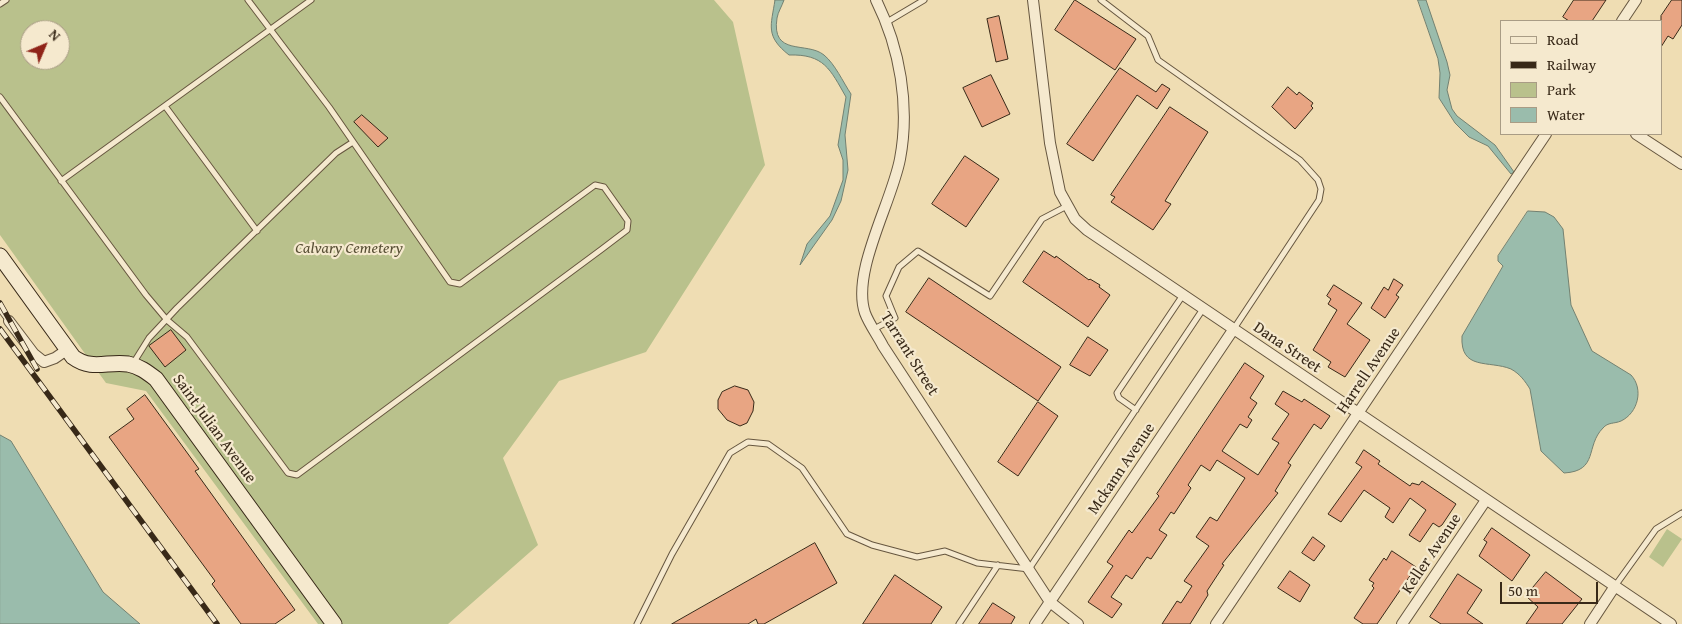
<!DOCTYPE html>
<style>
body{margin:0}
#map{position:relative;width:1682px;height:624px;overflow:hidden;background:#efddb3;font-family:"Gentium Book Plus",serif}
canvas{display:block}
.legend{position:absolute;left:1500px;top:20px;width:162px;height:115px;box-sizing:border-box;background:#f5e9ce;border:1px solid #a99c85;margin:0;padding:6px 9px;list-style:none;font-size:15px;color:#382918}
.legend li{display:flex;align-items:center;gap:10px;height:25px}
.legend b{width:25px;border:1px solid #a99c85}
.north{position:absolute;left:20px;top:20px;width:50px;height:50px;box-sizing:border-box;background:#f5e9ce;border:1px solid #a99c85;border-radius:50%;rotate:45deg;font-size:14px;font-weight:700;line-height:20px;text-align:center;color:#382918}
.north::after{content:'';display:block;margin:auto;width:18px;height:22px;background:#8f2418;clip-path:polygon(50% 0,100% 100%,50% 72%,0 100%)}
.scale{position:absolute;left:1500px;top:582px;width:98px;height:22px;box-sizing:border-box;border:2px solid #382918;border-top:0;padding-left:6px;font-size:15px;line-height:18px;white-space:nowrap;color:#382918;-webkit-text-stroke:4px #f5e9ce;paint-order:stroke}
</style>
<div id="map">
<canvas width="1682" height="624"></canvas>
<ul class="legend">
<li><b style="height:6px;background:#f5e9ce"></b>Road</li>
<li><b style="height:6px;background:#382918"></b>Railway</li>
<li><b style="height:14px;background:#b9c18c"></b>Park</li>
<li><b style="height:14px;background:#9abcac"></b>Water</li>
</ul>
<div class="north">N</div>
<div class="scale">50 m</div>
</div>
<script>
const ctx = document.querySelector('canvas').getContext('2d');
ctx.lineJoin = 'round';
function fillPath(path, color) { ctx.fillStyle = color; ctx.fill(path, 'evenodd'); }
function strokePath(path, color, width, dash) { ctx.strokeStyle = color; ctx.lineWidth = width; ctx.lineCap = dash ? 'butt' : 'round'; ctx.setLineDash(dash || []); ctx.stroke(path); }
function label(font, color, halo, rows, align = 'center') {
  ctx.font = font + ' "Gentium Book Plus",serif'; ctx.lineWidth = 4.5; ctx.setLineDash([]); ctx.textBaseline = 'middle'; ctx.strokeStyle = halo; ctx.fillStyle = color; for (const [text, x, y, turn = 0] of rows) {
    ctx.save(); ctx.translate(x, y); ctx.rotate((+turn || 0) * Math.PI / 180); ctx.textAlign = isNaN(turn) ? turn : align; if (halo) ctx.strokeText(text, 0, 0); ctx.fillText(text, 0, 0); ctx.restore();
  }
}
fillPath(new Path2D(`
 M0 0H714L733 22 765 165 646 352 559 381 503 458 538 545 448 624H318L146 391 106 383 0 235ZM30 30H60V60H30Z
 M1667 529 1682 539 1663 567 1649 557Z`), '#b9c18c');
const water = new Path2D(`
 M775 0H784C782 6 778 12 777 18 771 57 807 41 824 55 835 64 843 82 851 94L845 135 848 170 841 201 832 220 800 265 807 244 830 216 843 180V160L838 145 846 97C830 69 824 54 789 55 765 36 771 26 775 0Z
 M1418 0H1426L1447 62 1450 75 1447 90 1452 109 1457 116 1495 145 1514 172 1511 174 1488 146 1469 137 1455 123 1439 98 1440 73 1438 59Z
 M1528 211 1545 212 1554 217 1563 229 1571 305 1592 351 1631 375C1644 389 1638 413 1621 421 1614 424 1608 422 1603 428 1585 446 1599 471 1564 473L1541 451 1530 389C1525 381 1520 374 1511 369 1489 360 1460 371 1462 336L1503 266 1498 261V256Z
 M0 435 11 441 103 592 140 624H0Z`);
fillPath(water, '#9abcac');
strokePath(water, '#738171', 1);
const building = new Path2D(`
 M1075 0 1136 39 1115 70 1055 30Z
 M1574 0H1606L1592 21H1569L1563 17Z
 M1672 0H1682V25L1673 39 1668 36 1661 47V16Z
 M999 16 1008 59 996 62 987 19Z
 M1120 68 1156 92 1162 84 1170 89 1157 109 1137 95 1093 161 1067 144Z
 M991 75 1010 114 982 127 963 88Z
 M1288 87 1297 95 1299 92 1313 103 1311 106 1313 108 1295 129 1272 107Z
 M1170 107 1208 132 1165 201 1171 204 1153 230 1111 202 1115 197 1111 195Z
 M362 115 388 138 378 147 354 122Z
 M965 156 999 179 966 227 932 204Z
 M1044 251 1055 258 1056 256 1089 280 1090 279 1100 285 1099 287 1110 295 1088 327 1023 282Z
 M929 278 1061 367 1038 401 906 312Z
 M1394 279 1403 285 1396 295 1399 297 1385 318 1371 308 1384 287 1388 290Z
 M1334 285 1362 303 1347 324 1370 340 1345 377 1328 367 1331 362 1313 350 1337 310 1328 304 1331 299 1327 296Z
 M171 330 186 350 165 367 149 346Z
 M1088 337 1108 350 1090 376 1070 365Z
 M1245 363 1264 376 1250 398 1257 403 1248 417 1252 420 1247 428 1240 424 1222 451 1258 475 1279 443 1272 439 1289 414 1275 404 1283 391 1302 402 1304 399 1330 416 1321 429 1314 424 1288 463 1291 465 1275 491 1278 493 1222 564 1224 565 1207 591 1208 595 1190 624H1162L1177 601 1181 603 1192 586 1184 581 1209 546 1196 537 1210 517 1217 521 1245 478 1217 460 1210 471 1201 465 1188 485 1191 488 1174 514 1171 512 1159 530 1167 535 1151 559 1147 557 1132 579 1126 575 1111 597 1122 604 1112 618 1088 602 1113 566 1107 562 1129 530 1132 533 1159 496 1157 494Z
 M735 386 748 390 754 402 753 411 747 423 740 426 727 420 718 409V400L722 392Z
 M145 395 199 469 195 471 295 610 275 624H241L212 584 215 581 109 437 134 419 127 409Z
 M1038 402 1058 416 1018 476 998 462Z
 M1364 450 1380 461 1378 464 1410 486 1412 483 1419 485 1422 481 1456 504 1442 525 1439 527 1433 523 1420 542 1409 535 1426 510 1410 498 1393 523 1385 517 1390 508 1364 490 1341 522 1328 514 1362 467 1356 463Z
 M1492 528 1530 555 1512 581 1479 556 1487 542 1484 540Z
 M1313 537 1325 546 1314 561 1302 553Z
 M815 543 837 583 764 624H758L756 619 748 624H672Z
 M1392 551 1416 567 1377 624H1363L1354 618 1374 588 1372 586 1374 583 1369 580 1384 558 1386 560Z
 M1290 571 1310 585 1300 602 1278 588Z
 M1546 572 1582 599 1562 624H1526L1538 607 1526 596Z
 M1458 574 1482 590 1467 613 1483 624H1441L1430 617Z
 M895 575 942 607 931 624H863Z
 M993 603 1015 617 1011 624H979Z`);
fillPath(building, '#e8a583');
strokePath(building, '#382918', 1);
const lane = new Path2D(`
 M1101 0 1148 36 1158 60 1300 160 1318 180 1321 189 1319 200 1233 330
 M0 4 6 0
 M887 22 924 0
 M0 97 146 295 167 320 187 337 288 473 297 475 602 249 627 230 628 221 604 187 595 185 460 284 450 282 329 107 248 0
 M165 106 257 231
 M61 181 311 0
 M0 309 9 321
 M874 329 895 318 886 296 899 267 918 251 990 296 1042 219 1067 206
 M134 362 149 338 177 308 336 153 353 142
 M1136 410 1119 398 1117 393 1183 295
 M1615 586 1656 529 1682 513
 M637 624 672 554 730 453 748 442 768 444 802 468 847 534 872 545 917 557 945 551 977 563 1029 569 1203 309
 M959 624 998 565`);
const street = new Path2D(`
 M876 0C900 48 910 106 900 159 892 202 851 272 865 313 869 324 878 336 883 346L1050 602 1078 624
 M1033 0 1050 143 1060 192 1075 219 1087 230 1671 624
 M1622 21 1636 0
 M1636 134 1682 164
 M9 321 34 354 44 362 55 358 68 349
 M1035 624 1233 330
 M1216 624 1546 134
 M1402 624 1486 500
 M1590 624 1615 586`);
const secondary = new Path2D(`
 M0 256 73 357C92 371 107 361 128 364 139 366 147 372 156 379L334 624`);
strokePath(lane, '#66563f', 7);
strokePath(street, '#66563f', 12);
strokePath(secondary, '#382918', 17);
strokePath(lane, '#f5e9ce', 5);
strokePath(street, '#f5e9ce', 10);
strokePath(secondary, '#f5e9ce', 15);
const rail = new Path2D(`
 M0 303 37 369
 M0 329 217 624`);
strokePath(rail, '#382918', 5.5);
strokePath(rail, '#f5e9ce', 4, [11]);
label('italic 16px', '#584f35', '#f5e9ce', [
 ["Calvary Cemetery",349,249]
]);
label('16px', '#382918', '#f5e9ce', [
 ["Dana Street",1287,348,34],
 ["Tarrant Street",909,354,58],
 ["Harrell Avenue",1369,371,-56],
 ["Saint Julian Avenue",214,429,54],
 ["Mckann Avenue",1122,469,-56],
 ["Keller Avenue",1432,554,-56]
]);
</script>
